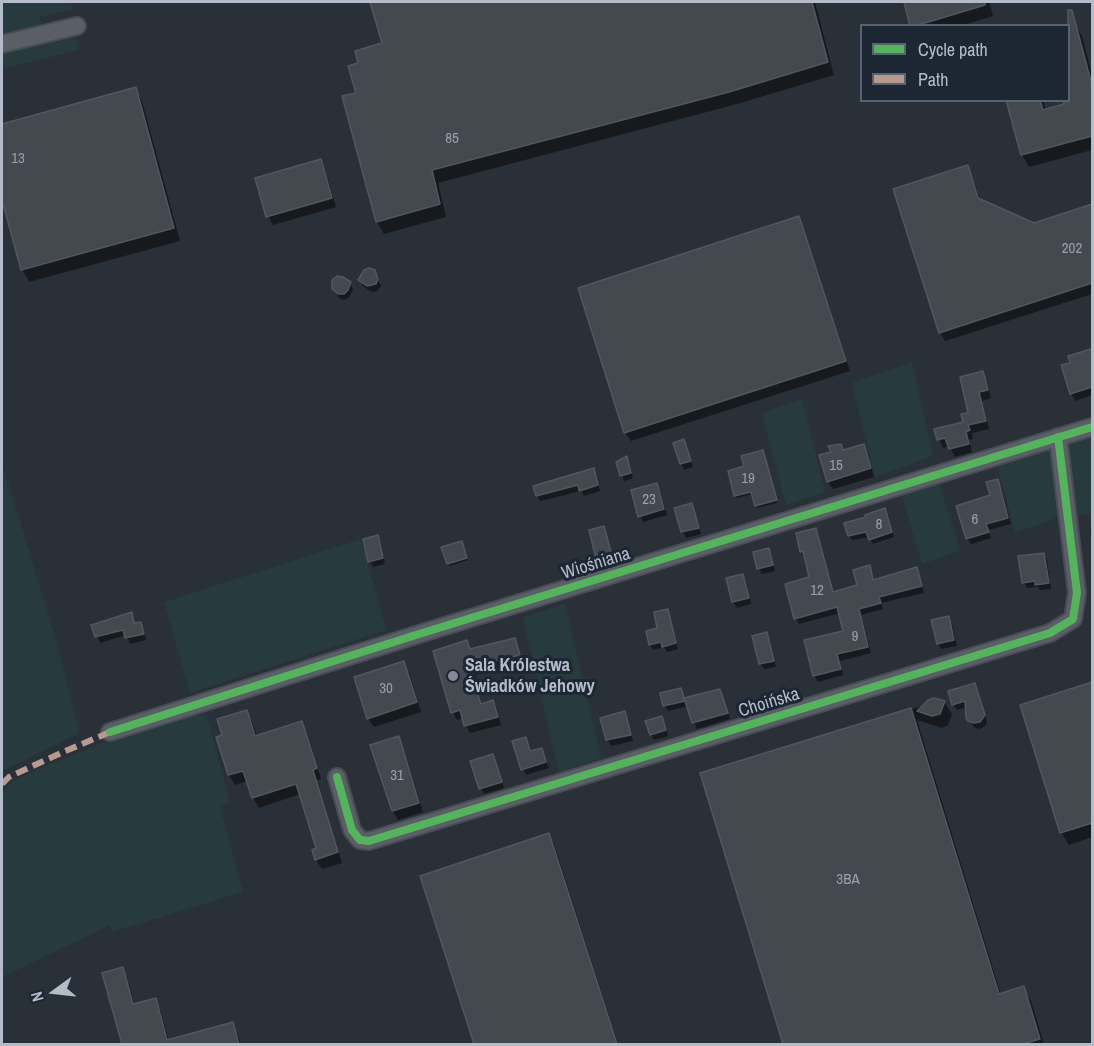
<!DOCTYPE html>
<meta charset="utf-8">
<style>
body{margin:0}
#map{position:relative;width:1094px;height:1046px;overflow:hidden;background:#2a3038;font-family:"Archivo Narrow",sans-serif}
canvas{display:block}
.frame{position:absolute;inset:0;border:3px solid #b4bcc9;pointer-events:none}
.legend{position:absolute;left:860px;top:24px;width:210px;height:78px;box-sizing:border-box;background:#1d2633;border:2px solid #59626f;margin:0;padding:8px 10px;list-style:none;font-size:18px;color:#b4bcc9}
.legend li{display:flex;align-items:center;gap:12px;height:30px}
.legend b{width:30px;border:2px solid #59626f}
.north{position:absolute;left:24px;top:962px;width:60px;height:60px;-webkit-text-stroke:4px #1d2633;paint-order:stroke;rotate:255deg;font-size:16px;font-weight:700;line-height:24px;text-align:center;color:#b4bcc9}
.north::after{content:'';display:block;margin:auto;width:21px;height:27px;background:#b4bcc9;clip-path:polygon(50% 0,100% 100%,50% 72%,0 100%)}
</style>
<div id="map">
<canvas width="1094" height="1046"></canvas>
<div class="frame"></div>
<ul class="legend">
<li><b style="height:8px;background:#56b35d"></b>Cycle path</li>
<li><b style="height:8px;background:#b69a8f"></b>Path</li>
</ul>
<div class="north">N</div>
</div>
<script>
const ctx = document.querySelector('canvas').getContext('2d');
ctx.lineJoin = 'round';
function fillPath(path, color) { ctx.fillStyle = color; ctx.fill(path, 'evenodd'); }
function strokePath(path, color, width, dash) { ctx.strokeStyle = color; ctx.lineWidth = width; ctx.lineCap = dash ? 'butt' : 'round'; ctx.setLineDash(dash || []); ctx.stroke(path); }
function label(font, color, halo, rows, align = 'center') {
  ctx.font = font + ' "Archivo Narrow",sans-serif'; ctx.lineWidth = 6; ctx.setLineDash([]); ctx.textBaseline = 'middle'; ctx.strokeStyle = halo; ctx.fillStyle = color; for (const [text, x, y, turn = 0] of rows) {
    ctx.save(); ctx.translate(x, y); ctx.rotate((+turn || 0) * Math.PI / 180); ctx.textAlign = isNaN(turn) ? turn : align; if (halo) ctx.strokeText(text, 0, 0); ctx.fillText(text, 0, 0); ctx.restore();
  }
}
fillPath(new Path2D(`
 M2 2H71L73 9 40 17 43 27 2 37Z
 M74 33 79 50 2 69V51Z
 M912 363 933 456 875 477 852 383Z
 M802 399 825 492 786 505 762 413Z
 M1092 435V513L1078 516 1067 443Z
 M1049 447 1055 455 1061 513 1049 521 1015 532 997 464Z
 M2 463 55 636 78 727V734L2 771Z
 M939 482 960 551 922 564 902 496Z
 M361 539 386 630 190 693 164 602Z
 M565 604 601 758 559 773 523 617Z
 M187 714 207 716 230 802 220 807 243 892 112 932 110 925 2 977V793L12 781 43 767 107 741Z`), '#273a3e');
fillPath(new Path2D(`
 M372 2H815L834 75 737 104 438 183 446 217 384 234 377 222 357 94 360 64 384 44Z
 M905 2H989L993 16 960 26H912Z
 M1075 24 1082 36 1092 75V150L1029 167 1022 155 1008 100H1043L1046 111 1066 105 1068 100Z
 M135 89 142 101 180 241 29 282 22 269 2 195V125Z
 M320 161 325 170 336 207 273 225 268 216Z
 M967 167 972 176 980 200 1033 224 1092 206V294L945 341 940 332Z
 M798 218 803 227 850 371 631 441 625 432Z
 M374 272 381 286 378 290 374 292 370 291 363 286 360 280Z
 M350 283 353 289 350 296 347 299 342 300 338 297 335 291Z
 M1090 351 1092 355V395L1075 401 1071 393 1072 364Z
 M982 373 987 381 991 398 982 401 989 429 972 433 973 439 969 440 972 452 955 457 949 446 943 448 936 431 965 423 970 414Z
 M684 441 687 447 693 467 684 470 681 464 675 444Z
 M864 446 868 454 874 477 833 489 828 482 832 454Z
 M764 455 777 503 757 508 753 494 737 498 736 496 746 467Z
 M627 458 629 463 633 478 624 481 618 462Z
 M593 470 596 476 600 491 584 496 581 491 540 501 537 495Z
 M997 481 1001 487 1011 524 988 530 991 538 971 544 967 538 992 496Z
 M657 485 660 491 667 515 643 522 640 516Z
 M691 505 694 511 701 534 686 538 683 532 676 509Z
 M887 515 894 537 873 544 869 537 852 540 849 536Z
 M603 528 607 534 614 561 601 564 598 558Z
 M1090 529H1092V544Z
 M815 530 819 536 834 593 859 586 869 567 874 581 916 568 919 574 924 593 881 603 883 609 861 615 871 653 840 661 843 675 818 682 814 675 845 632 840 613 799 624 796 618 811 578 805 557 802 553 810 550Z
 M377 537 380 543 385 564 373 567 370 562 365 541Z
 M463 545 468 560 450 566 448 563Z
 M768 550 771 556 775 571 762 574 759 569 755 553Z
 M1043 554 1047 560 1051 589 1040 590 1038 587 1027 588 1024 582Z
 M742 576 746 581 751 604 737 608 733 602 728 579Z
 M667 610 670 616 678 649 667 652 664 647 653 650 650 645 659 629Z
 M131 614 135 624H140L144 630 146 640 130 644 126 635 100 643 93 626Z
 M948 618 952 624 957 646 941 649 938 643Z
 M766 634 769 639 776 667 764 669 761 664Z
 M514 639 518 647 523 663 475 675 477 681H474L482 705 493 702 497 709 501 725 470 733 466 726 464 718 457 720 453 712 467 642 471 650Z
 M404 663 409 672 421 712 374 727 368 718Z
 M975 684 978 690 987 722 985 726 980 729 975 728 972 724 968 718 967 707 957 710 953 704Z
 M1092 684V837L1069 845 1061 832 1022 706Z
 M680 689 685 700 719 691 723 696 730 719 697 729 688 706 668 711 665 706 662 694Z
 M944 702 952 714 948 725 942 728 917 720 1001 995 1024 988 1031 1001 1044 1044H785L702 774 925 705Z
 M247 712 252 722 257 736 301 723 307 733 321 779 317 780 342 863 322 869 316 860 317 848 300 794 259 808 253 798 248 781 235 785 229 775 224 736Z
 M624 713 627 719 633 741 611 746 608 740 602 719Z
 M661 718 665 723 668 736 654 740 651 734Z
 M398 738 403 747 423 812 398 820 393 811 372 746Z
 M525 739 531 753 541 750 549 768 526 775 523 769Z
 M492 756 496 762 504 788 484 794 481 788Z
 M549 835 554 844 618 1044H475L422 877Z
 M122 969 127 978 135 1005 155 1000 160 1009 169 1041 232 1024 237 1032 241 1044H123L104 974Z`), '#0007');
const building = new Path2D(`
 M370 2H812L828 62 729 92 432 170 440 204 376 222 342 96 356 93 348 66 358 63 355 51 382 43Z
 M904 2H985V5L915 26H910Z
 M1068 10H1072L1092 85V136L1021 155 1006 100H1040L1043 110 1064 104 1063 100H1068Z
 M136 87 174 228 21 270 2 200V124Z
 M321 159 332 198 266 217 255 178Z
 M968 165 978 198 1034 223 1092 204V283L939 333 893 189Z
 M799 216 846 361 624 433 578 288Z
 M369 268 375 270 378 279 376 284 367 286 358 280 364 270Z
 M337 276 343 277 351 282 348 290 344 294H338L332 289V280Z
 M1091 349 1092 355V387L1070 394 1061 365 1070 363 1068 356Z
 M983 371 988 390 979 392 986 421 968 425 970 430 966 432 969 444 949 449 945 438 937 440 934 429 963 422 961 414 968 413 960 377Z
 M684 439 691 461 680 464 673 443Z
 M841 444 843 450 864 444 871 468 827 482 819 455 831 452 828 446Z
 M763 450 777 500 755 506 751 492 734 496 728 471 744 466 741 456Z
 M627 456 631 473 620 476 616 462Z
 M594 468 598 485 579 491 578 485 536 496 533 486Z
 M998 479 1008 518 986 524 989 532 966 539 956 506 990 495 986 482Z
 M657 483 664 509 638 517 631 490Z
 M692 503 699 528 681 532 674 508Z
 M885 508 892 532 869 540 866 532 848 536 844 523 866 517 865 515Z
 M604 526 612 555 596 559 589 530Z
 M816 528 833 592 857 585 853 570 870 565 873 580 917 567 922 586 879 597 881 603 859 609 868 647 837 654 841 669 813 676 804 640 843 631 837 607 794 619 785 584 809 577 803 551 800 552 796 533Z
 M378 535 383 558 368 562 363 539Z
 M462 541 467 558 447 564 441 547Z
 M769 548 773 565 757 569 753 552Z
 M1044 553 1049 583 1035 585V581L1022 583 1018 556Z
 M743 574 749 598 732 602 726 578Z
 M668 609 676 643 662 647 661 642 649 645 646 631 657 628 654 612Z
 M132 612 134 623 141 622 144 634 125 638 123 630 95 637 91 625Z
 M949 616 954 640 937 644 931 620Z
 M767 632 774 661 759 664 752 636Z
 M515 638 520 655 472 667 474 673 471 674 481 704 493 700 498 717 464 726 460 710 451 713 433 651 467 640 470 649Z
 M404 661 417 702 367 719 354 677Z
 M1092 682V823L1060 833 1020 705Z
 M975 683 985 715 980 722 974 723 968 721 966 718 965 701 952 705 948 691Z
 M681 688 685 701 663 706 660 693Z
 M720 689 728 713 692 723 684 698Z
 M934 698 945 701 940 714 932 716 917 711 928 700Z
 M911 708 999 994 1024 986 1040 1039 1023 1044H783L700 773Z
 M247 710 255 736 302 721 317 768 313 770 338 852 315 860 312 850 316 848 296 784 252 798 243 771 228 775 216 737 222 735 217 719Z
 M625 711 631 735 606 740 600 718Z
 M662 716 666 730 650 735 645 721Z
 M399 736 419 803 392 811 370 745Z
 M526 737 530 751 542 748 546 762 521 770 512 741Z
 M493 754 502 782 479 789 470 761Z
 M549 833 617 1044H474L420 876Z
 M123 967 133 1004 156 998 167 1040 233 1022 239 1044H122L102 973Z`);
fillPath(building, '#444950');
strokePath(building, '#52575f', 1.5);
const minor = new Path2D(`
 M2 44 77 26
 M110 732 419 634 1092 427
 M337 777 352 830 360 840 369 841 1050 633 1073 619 1077 593 1058 437`);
strokePath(minor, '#484c53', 20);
strokePath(minor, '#5a5e66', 16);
strokePath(new Path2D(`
 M2 784 9 777 61 753 110 732`), '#b69a8f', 6, [12, 6]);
strokePath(new Path2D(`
 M110 732 419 634 1092 427
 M337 777 352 830 360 840 369 841 1050 633 1073 619 1077 593 1058 437`), '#56b35d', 8);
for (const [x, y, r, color] of [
 [453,676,6,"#848b96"]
]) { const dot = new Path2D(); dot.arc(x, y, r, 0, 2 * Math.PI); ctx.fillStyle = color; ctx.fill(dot); strokePath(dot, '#1d2633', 2); }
label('15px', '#989fab', null, [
 ["85",452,139],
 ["13",18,159],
 ["202",1072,249],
 ["15",836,466],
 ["19",748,479],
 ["23",649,500],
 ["6",975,520],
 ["8",879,525],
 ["12",817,591],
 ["9",855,637],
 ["30",386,689],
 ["31",397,776],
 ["3BA",848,880]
]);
label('18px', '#b4bcc9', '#1d2633', [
 ["Wiośniana",596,564,-17],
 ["Choińska",769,703,-17]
]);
label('bold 18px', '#b4bcc9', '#1d2633', [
 ["Sala Królestwa",465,666],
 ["Świadków Jehowy",465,687]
], 'left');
</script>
